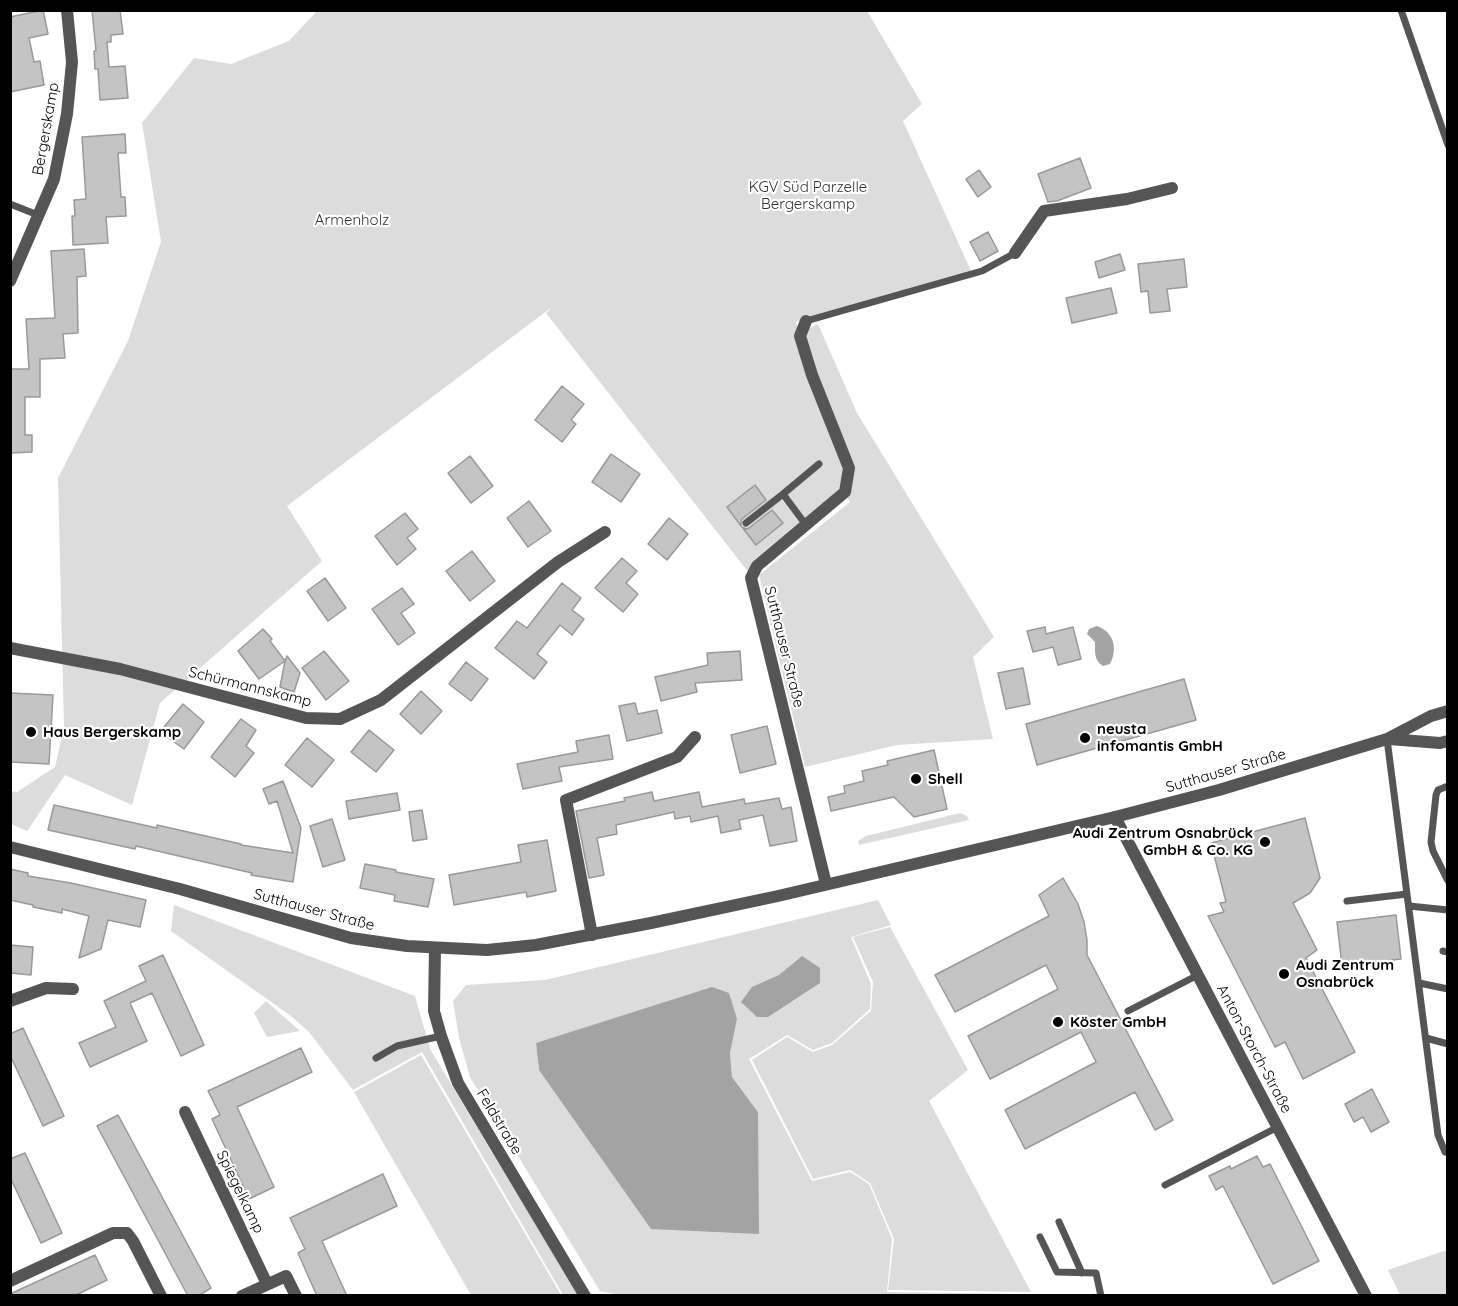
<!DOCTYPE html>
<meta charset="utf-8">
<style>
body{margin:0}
#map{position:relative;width:1458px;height:1306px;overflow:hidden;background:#fff;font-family:Quicksand,sans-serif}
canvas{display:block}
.frame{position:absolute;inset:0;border:12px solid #000;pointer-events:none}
</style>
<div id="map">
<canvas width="1458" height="1306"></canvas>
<div class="frame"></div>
</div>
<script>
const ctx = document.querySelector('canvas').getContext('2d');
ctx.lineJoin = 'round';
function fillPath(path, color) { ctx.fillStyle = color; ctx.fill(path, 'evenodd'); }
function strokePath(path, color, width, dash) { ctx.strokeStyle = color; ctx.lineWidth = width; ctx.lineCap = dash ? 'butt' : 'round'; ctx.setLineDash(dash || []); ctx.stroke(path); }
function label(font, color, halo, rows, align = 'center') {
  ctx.font = font + ' Quicksand,sans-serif'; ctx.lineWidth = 4.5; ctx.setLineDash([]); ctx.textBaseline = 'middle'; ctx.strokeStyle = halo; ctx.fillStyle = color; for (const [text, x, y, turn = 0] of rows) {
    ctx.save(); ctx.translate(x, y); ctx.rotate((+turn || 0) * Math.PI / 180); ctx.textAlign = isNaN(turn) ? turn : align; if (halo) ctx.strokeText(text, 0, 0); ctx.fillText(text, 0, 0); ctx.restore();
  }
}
fillPath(new Path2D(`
 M317 11H867L922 104 903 121 972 273 796 322 799 333 818 324 857 413 994 637 973 657 993 739 897 745 805 767 759 575 850 502 844 492 749 573 546 313 552 307 287 506 322 561 160 703 132 805 65 775 27 831 11 824 10 791 17 792 55 767 64 727 58 478 128 341 161 242 142 123 194 58 231 64 289 41Z
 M960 813 967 816 969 820 859 845 858 841 866 836Z
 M878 900 891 925 851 937 871 984 870 1009 832 1043 813 1050 787 1035 749 1059 812 1181 850 1172 869 1184 892 1239 887 1292 1090 1295 625 1296 600 1291 470 1077 459 1038 453 1001 466 985 545 980ZM737 1019 730 1053 732 1077 758 1112 539 1070 536 1043Z
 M174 905 415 996 430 1049 578 1295H563L422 1052 353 1090 309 1032 291 1016 171 931Z
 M890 927 968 1070 929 1101 1031 1292 888 1290 894 1239 870 1183 850 1170 813 1179 752 1060 787 1037 813 1052 832 1045 871 1011 873 982 853 937Z
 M266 1001 300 1031 267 1037 254 1013Z
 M421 1055 561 1295H471L354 1092Z
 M1447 1250V1295H1400L1388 1270Z`), '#dcdcdc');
fillPath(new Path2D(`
 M1097 626C1114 632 1118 649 1110 664L1103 666C1094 660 1095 653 1095 642L1087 634 1089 629Z
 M802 956 820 968V983L768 1017H757L741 1002 752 987 779 975Z
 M712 987 729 993 737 1019 730 1053 732 1077 758 1112 759 1234 651 1229 539 1070 536 1043Z`), '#a3a3a3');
const building = new Path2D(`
 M43 10 48 34 29 38 34 62 40 61 44 85 10 92V17Z
 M92 10H120L123 34 111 35V42H107L109 67 125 66 128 98 100 100 98 69H95L94 51H96Z
 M125 134 126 153H118L121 197H125L126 216 106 217 108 243 73 245 72 216H75L74 200 86 199 82 137Z
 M1080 158 1091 188 1057 201 1048 202 1038 174Z
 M979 170 991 187 978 197 966 179Z
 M988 232 998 251 980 261 970 242Z
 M84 249 86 276 77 277 78 333 63 334 65 358 40 359V397H25V435H32V452L10 453V369H29L26 319 55 318 51 251Z
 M1120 254 1125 270 1099 278 1095 262Z
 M1184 259 1187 287 1167 289 1170 311 1150 313 1148 291 1141 292 1138 264Z
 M1111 288 1117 313 1072 323 1066 298Z
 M562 386 584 404 571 420 576 424 562 442 535 420Z
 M611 454 640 474 621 502 592 482Z
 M470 456 493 486 471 503 448 473Z
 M755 485 766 500 742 519 741 521V526L727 507Z
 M529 501 551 531 528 547 507 518Z
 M772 510 783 523 756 545 742 527 746 529 749 528Z
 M405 513 418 529 407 538 416 549 397 565 375 536Z
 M669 518 688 534 667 560 648 544Z
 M472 551 495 581 470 601 446 571Z
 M622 558 637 571 626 583 638 594 623 612 595 588Z
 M325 578 346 608 328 621 307 591Z
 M562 583 581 598 572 610 584 619 572 635 560 625 537 654 547 662 534 679 495 648 517 621 527 628Z
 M402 588 414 604 401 613 415 633 398 645 372 609Z
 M1045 627 1046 634 1073 627 1081 659 1058 665 1053 647 1033 652 1027 631Z
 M263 629 272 639 270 641 285 661 287 656 300 673 294 692 280 687 285 661 259 679 238 651Z
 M324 651 349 681 326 700 302 668Z
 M740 651 742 680 695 683 697 692 661 701 655 677 708 665 707 653Z
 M466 662 488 679 471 701 449 684Z
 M1023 668 1030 704 1006 709 998 673Z
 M1184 679 1196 720 1037 765 1026 724Z
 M421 691 442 711 421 734 400 714Z
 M10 693 53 695 49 764 10 762Z
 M635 703 638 714 657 710 662 733 627 741 619 706Z
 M183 704 204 722 184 749 160 732Z
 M241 719 256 730 246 746 254 753 235 777 211 757Z
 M767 726 776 764 740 773 731 735Z
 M369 730 394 750 376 772 351 752Z
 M609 735 613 759 559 767 562 781 523 789 517 764 578 752 576 741Z
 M307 738 334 760 312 787 285 765Z
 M934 750 947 809 914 817 894 797 831 811 828 797 845 793 844 786 864 781 862 771 888 765 887 761Z
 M283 781 301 828 293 882 251 875 252 873 136 846 135 849 48 830 54 805 157 828V825L241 844V845L293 853 277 801 269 804 263 789Z
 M652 792 654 801 699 792 702 807 744 799 745 804 779 798 782 809 791 807 797 841 770 846 763 815 739 820 741 829 721 833 718 816 691 822 690 816 675 819 674 812 616 825 617 834 597 838 604 875 589 878 576 811 625 801 624 798Z
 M397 793 400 810 349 819 346 801Z
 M422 810 427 839 413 841 409 812Z
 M1305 818 1320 878 1310 893 1293 903 1317 950 1306 958 1355 1052 1303 1079 1285 1042 1275 1047 1208 916 1224 912 1220 903 1226 902 1211 843Z
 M332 819 345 860 323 867 310 826Z
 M547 840 556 891 527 897 526 892 454 905 449 875 521 862 518 845Z
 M365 864 396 870V872L434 879 428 907 394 901 395 895 360 888Z
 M10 869 28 873V876L71 883 146 900 140 927 108 920 101 949 79 958 89 916 62 909V913L33 907V905L10 900Z
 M1063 878 1078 904 1084 922 1087 940V955L1173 1120 1155 1130 1135 1092 1025 1149 1005 1110 1096 1062 1081 1032 990 1079 968 1036 1058 989 1046 965 955 1012 935 975 1049 916 1039 895Z
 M1396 915 1401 959 1342 966 1337 922Z
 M10 945 33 947 31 975 10 973Z
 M163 955 204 1045 181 1056 152 993 130 1003 147 1041 90 1067 79 1043 116 1027 104 1001 146 981 139 966Z
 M23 1028 64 1116 43 1126 10 1055V1034Z
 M301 1048 312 1072 237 1107 274 1187 249 1199 212 1119 220 1115 208 1091Z
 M1372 1089 1389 1122 1371 1132 1363 1117 1354 1122 1345 1104Z
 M118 1115 211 1288 198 1296H188L97 1126Z
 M25 1153 62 1233 41 1243 10 1177V1159Z
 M1257 1156 1263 1167 1270 1164 1319 1261 1273 1284 1223 1186 1216 1190 1209 1176 1230 1166 1231 1169Z
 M383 1174 397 1206 322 1241 347 1296H317L298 1253 305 1249 290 1218Z
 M95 1255 107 1280 74 1296H10V1294Z`);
fillPath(building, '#c4c4c4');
strokePath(building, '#999', 1.5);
strokePath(new Path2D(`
 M1401 10 1448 145
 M10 204 38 215
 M806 321 982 271 1015 253
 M783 494 819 464
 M746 523 783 494 806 525
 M1387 739 1438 1135 1445 1152
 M1448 786 1438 790 1436 795 1431 842 1433 851 1448 881
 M1347 901 1407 894
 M1409 906 1448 910
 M1443 951 1448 952
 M1419 983 1448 989
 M1128 1011 1198 975
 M1426 1038 1448 1044
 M376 1058 397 1046 441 1036
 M1165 1185 1278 1127
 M1059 1222 1082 1273
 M1040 1237 1057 1272 1096 1273 1101 1296`), '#555', 7);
strokePath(new Path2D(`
 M1015 253 1044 211 1127 199 1172 188
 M10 281 54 179 67 114 72 62 67 10
 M806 321 800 336 812 375 849 468 845 492 757 566 751 578 826 884
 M10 648 120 669 306 718 340 719 381 700 558 562 605 532
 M1115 817 1366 1296
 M592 935 566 800 677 757 695 737
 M435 948 434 1011 441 1036 458 1083 585 1296
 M10 1001 46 988 73 989
 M185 1112 267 1284
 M10 1281 113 1233H127L133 1241 161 1296
 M242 1296 286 1276 296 1296`), '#555', 12);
strokePath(new Path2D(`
 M1389 739 1440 743 1448 741
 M10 847 180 889 351 938 407 946 487 950 536 945 651 923 778 896 1115 817 1219 790 1387 739 1431 716 1448 711`), '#555', 12);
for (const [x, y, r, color] of [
 [31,732,6,"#000"],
 [1085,738,6,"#000"],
 [916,779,6,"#000"],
 [1265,842,6,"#000"],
 [1284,974,6,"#000"],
 [1058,1022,6,"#000"]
]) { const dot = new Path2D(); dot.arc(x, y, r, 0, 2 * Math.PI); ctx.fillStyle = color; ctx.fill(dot); strokePath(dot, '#fff', 2); }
label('15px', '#000', '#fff', [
 ["Bergerskamp",46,129,-80],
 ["Sutthauser Straße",784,647,76],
 ["Schürmannskamp",250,687,14],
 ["Sutthauser Straße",1226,771,-16],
 ["Sutthauser Straße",314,910,15],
 ["Anton-Storch-Straße",1254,1049,62],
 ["Feldstraße",499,1122,59],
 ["Spiegelkamp",240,1192,64]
]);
label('15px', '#333', '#fff', [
 ["KGV Süd Parzelle",808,187],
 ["Bergerskamp",808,204],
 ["Armenholz",352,220]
]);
label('bold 15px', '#000', '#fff', [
 ["neusta",1097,729],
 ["infomantis GmbH",1097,746],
 ["Haus Bergerskamp",43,732],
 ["Shell",928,779],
 ["Audi Zentrum Osnabrück",1253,833,"right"],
 ["GmbH & Co. KG",1253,850,"right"],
 ["Audi Zentrum",1296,965],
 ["Osnabrück",1296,982],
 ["Köster GmbH",1070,1022]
], 'left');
</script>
